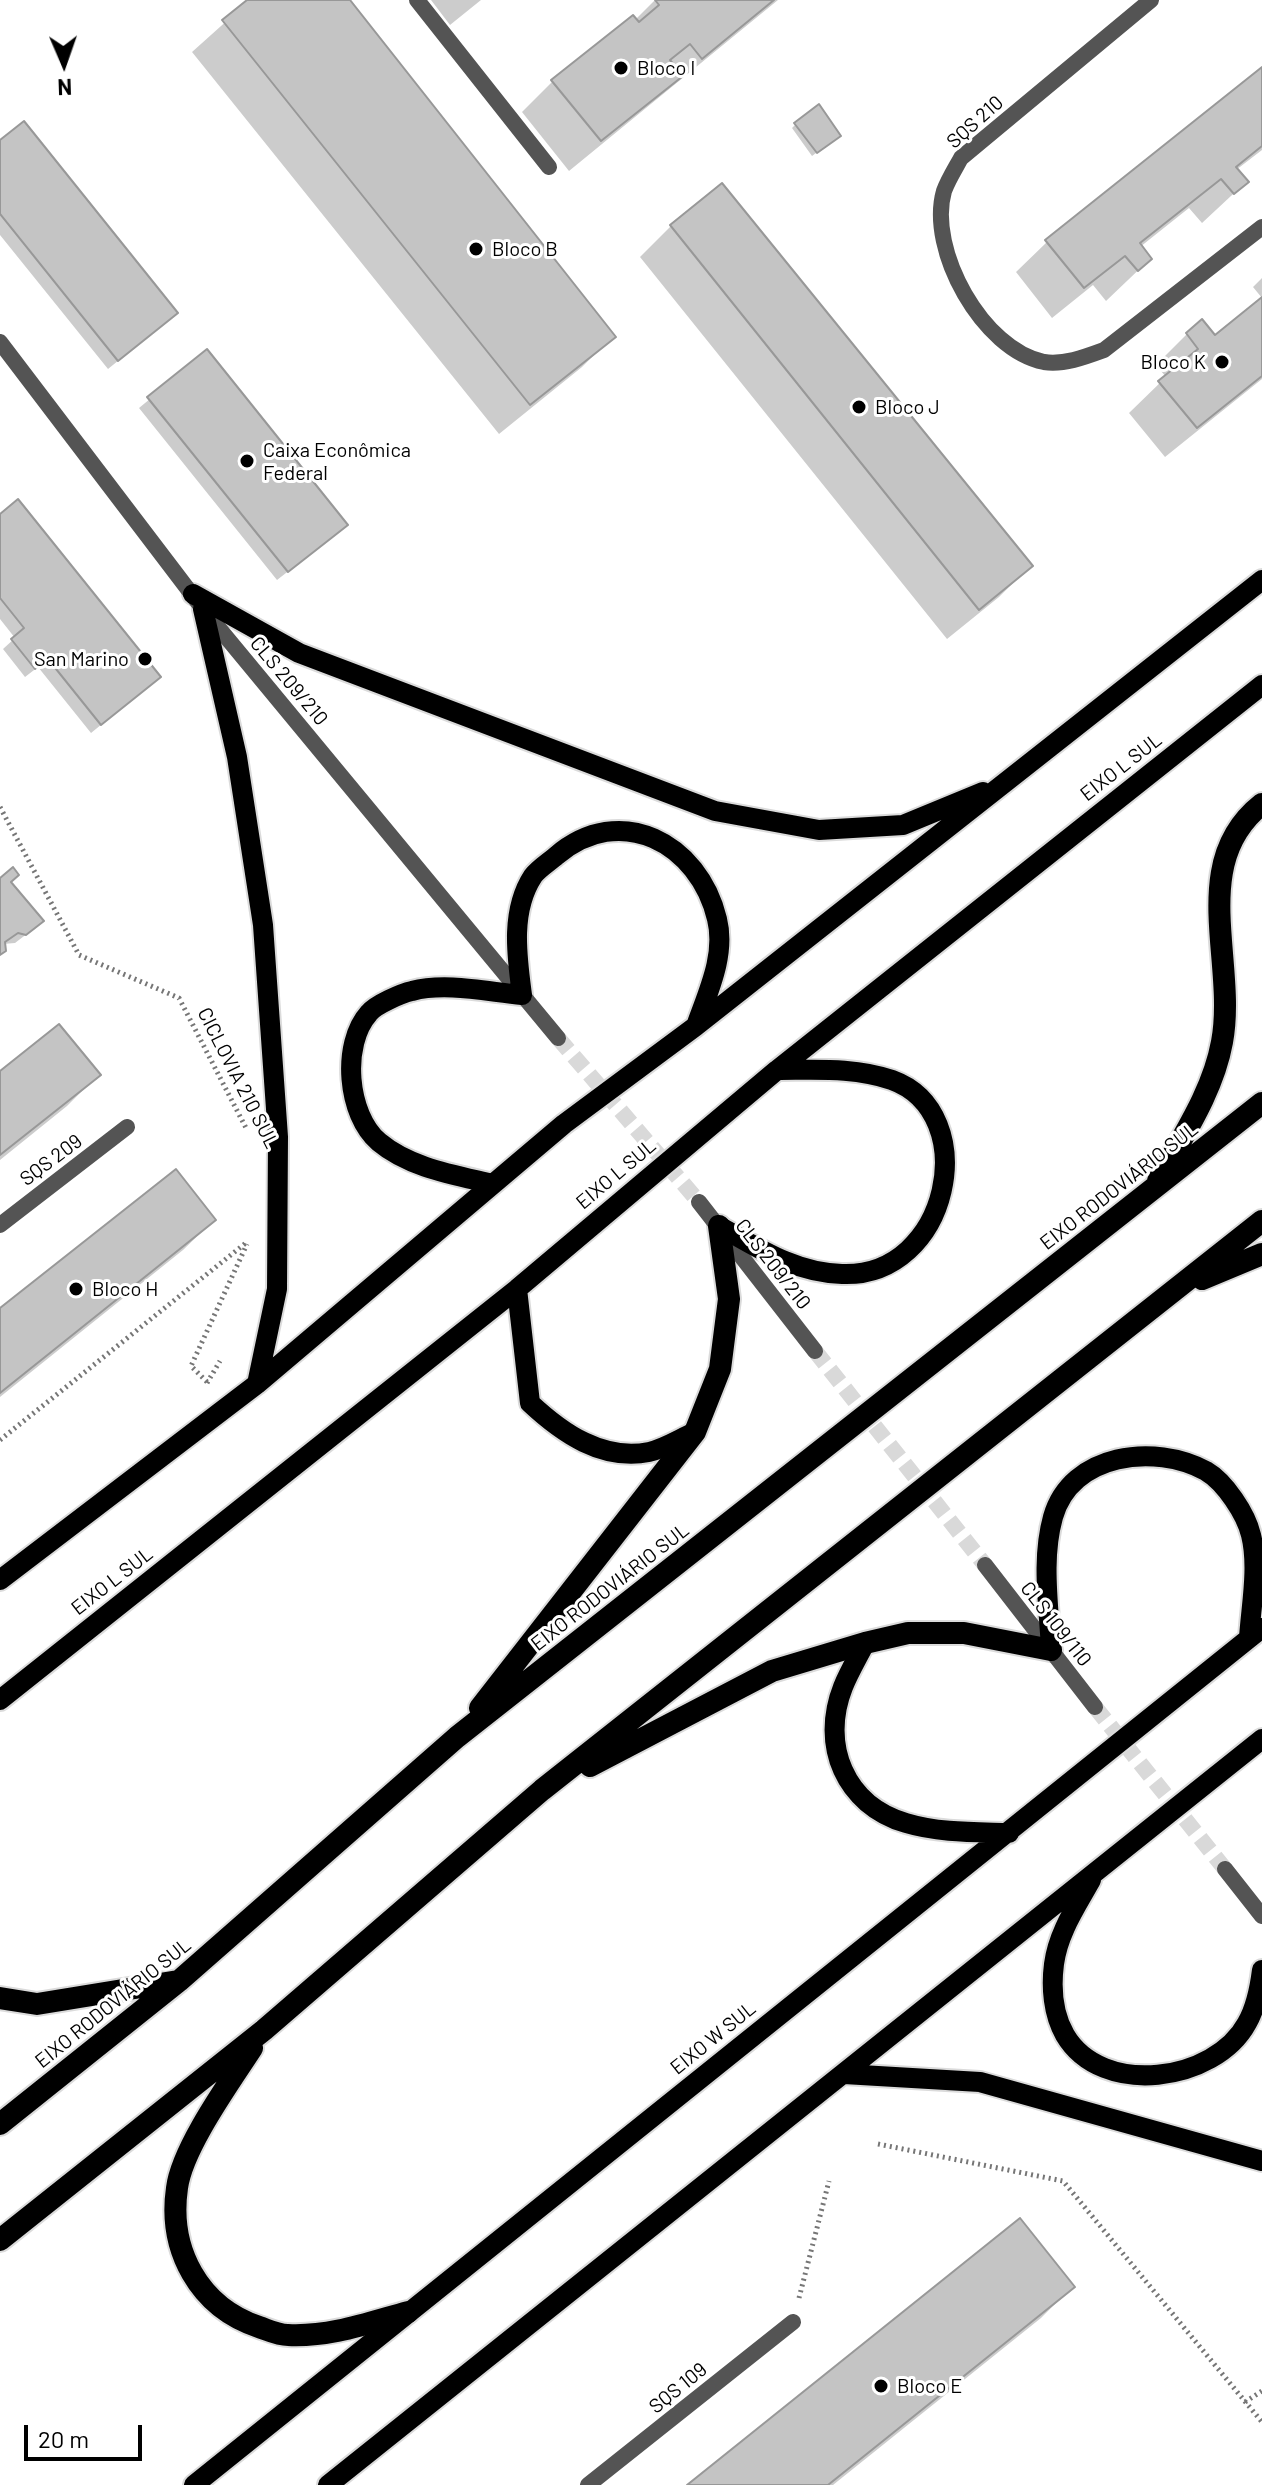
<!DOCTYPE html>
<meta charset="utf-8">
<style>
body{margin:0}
#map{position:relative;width:1262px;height:2485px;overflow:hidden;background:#fff;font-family:Barlow,sans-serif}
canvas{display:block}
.north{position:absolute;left:24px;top:24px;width:80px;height:80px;-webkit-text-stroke:6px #fff;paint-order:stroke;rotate:178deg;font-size:22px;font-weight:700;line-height:32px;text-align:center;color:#000}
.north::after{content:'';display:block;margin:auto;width:28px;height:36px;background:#000;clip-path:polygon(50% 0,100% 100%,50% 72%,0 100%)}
.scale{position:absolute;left:24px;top:2425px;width:118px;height:36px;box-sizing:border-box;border:4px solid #000;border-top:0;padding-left:10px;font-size:24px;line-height:28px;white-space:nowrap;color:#000;-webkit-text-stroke:6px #fff;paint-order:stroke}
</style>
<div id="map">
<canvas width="1262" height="2485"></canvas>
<div class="north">N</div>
<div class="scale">20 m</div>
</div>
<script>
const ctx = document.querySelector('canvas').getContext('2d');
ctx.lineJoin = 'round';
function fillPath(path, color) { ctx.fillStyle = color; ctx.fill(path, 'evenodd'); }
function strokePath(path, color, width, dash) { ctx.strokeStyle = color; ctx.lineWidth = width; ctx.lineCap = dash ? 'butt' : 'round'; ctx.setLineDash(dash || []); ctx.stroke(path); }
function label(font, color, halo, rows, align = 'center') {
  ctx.font = font + ' Barlow,sans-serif'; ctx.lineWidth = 6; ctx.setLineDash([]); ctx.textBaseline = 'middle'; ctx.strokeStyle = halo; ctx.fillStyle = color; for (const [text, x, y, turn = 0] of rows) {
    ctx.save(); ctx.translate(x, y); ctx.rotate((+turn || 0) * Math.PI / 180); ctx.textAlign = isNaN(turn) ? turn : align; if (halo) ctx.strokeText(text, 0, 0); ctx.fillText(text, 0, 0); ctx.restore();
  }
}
fillPath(new Path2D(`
 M250 0H348L613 336 582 367 499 434 192 52Z
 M431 0H481L450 25Z
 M655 0H778L569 171 522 112 553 81 635 20Z
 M1262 70V150L1236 170 1246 182 1202 223 1189 208 1140 247 1150 259 1106 301 1093 285 1052 318 1016 272 1047 242Z
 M796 124 835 139 812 156 792 128Z
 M0 143 166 322 108 369 0 235Z
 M722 185 1030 566 999 597 947 639 640 257 671 226Z
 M1262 278V298L1253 287Z
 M1262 300V379L1165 457 1129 413 1166 377 1156 365 1187 334 1214 338Z
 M207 352 336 534 277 580 139 408Z
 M0 516 149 686 91 733 38 667 25 677 3 649 15 638 0 619Z
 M0 881 9 882 32 930 15 943 3 944 0 954Z
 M0 1074 98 1075 67 1106 0 1160Z
 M214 1220 183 1250 0 1397V1312Z
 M1072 2287 1041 2318 833 2485H690Z`), '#0003');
const building = new Path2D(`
 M247 0H350L616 337 530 405 222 20Z
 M655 0H774L702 59 690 44 670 60 683 76 601 141 551 80 633 15 639 22 659 5Z
 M1262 67V146L1236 167 1249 182 1234 194 1221 179 1140 243 1152 259 1138 271 1125 256 1084 288 1045 240Z
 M819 104 841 136 817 153 794 123Z
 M24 121 178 313 118 361 0 214V140Z
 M722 183 1033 566 979 610 670 225Z
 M1262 297V376L1197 428 1158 381 1198 349 1186 333 1202 319 1215 335Z
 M207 349 348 525 288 572 147 397Z
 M18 499 161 677 101 725 48 659 35 669 11 639 24 628 0 598V514Z
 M13 867 19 875 11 882 44 921 26 935 18 933 5 942 6 951 0 955V878Z
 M59 1024 101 1075 0 1155V1071Z
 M176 1169 216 1220 0 1393V1308Z
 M1020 2218 1075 2287 828 2485H687Z`);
fillPath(building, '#c4c4c4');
strokePath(building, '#989898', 2);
strokePath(new Path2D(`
 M558 1038 699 1202
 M815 1351 985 1565
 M1095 1707 1225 1869`), '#d9d9d9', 16, [16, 8]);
const primary = new Path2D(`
 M193 594 299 653 715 811 819 830 903 825 983 792
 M203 609 237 757 263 925 278 1137 277 1289 257 1384
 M493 1184C455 1175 410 1168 379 1142 347 1115 341 1044 369 1013 375 1005 402 993 412 991 446 982 488 992 522 995 517 957 510 911 533 876 538 869 549 862 556 856 620 801 699 843 717 919 726 955 708 992 696 1026
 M719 1226C758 1248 795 1273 842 1274 950 1278 983 1113 892 1080 855 1067 816 1070 777 1070
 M517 1289 530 1403C562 1433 602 1461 649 1452 664 1449 681 1438 695 1432
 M0 1580 257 1384 564 1124 696 1026 1262 580
 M865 1643C858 1657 849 1672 843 1687 820 1745 845 1805 906 1823 939 1833 975 1832 1009 1833
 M1051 1650C1049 1606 1041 1560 1053 1517 1071 1453 1155 1443 1206 1471 1225 1482 1246 1514 1251 1535 1259 1567 1251 1606 1249 1638
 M0 1700 517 1289 777 1070 1262 685
 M1091 1880C1076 1907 1058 1933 1054 1964 1051 1987 1053 2014 1065 2035 1102 2098 1215 2082 1247 2023 1255 2009 1260 1986 1262 1970
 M844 2074 980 2082 1262 2161
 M194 2485 1262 1628
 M328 2485 1262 1739`);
const trunk = new Path2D(`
 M1158 1181C1182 1137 1213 1092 1222 1042 1237 962 1187 863 1262 804
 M1202 1279 1262 1254
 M480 1708 695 1432 720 1369 729 1299 719 1226
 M590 1766 772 1671 865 1643 908 1633H964L1051 1650
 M0 1998 37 2004 178 1981
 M252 2048C230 2082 182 2148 177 2188 168 2250 199 2307 259 2327 268 2330 278 2335 288 2335 330 2337 368 2323 408 2312
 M0 2124 179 1981 457 1737 1262 1103
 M0 2240 264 2030 542 1790 1262 1221`);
strokePath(primary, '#dbdbdb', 24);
strokePath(trunk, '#dbdbdb', 26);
strokePath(new Path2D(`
 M0 807 79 955 179 998 246 1128
 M207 1382 191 1366 247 1244
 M207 1383 220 1361
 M0 1440 247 1242
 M878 2144 1063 2181 1262 2422
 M799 2298 829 2181
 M1245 2402 1262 2391`), '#767676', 5, [2, 4]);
strokePath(new Path2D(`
 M417 0 549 167
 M1151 0 961 158C955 169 948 180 944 191 927 250 983 350 1044 362 1064 365 1085 357 1104 350L1262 227
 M0 1225 127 1127
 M588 2485 793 2322`), '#545454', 16);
strokePath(new Path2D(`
 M0 342 203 609 558 1038
 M699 1202 815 1351
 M985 1565 1095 1707
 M1225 1869 1262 1916`), '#545454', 16);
strokePath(primary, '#000', 20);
strokePath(trunk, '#000', 22);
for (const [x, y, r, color] of [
 [621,68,8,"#000"],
 [476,249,8,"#000"],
 [1222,362,8,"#000"],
 [859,407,8,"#000"],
 [247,461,8,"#000"],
 [145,659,8,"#000"],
 [76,1289,8,"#000"],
 [881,2386,8,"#000"]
]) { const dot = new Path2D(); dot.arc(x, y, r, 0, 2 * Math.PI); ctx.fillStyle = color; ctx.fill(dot); strokePath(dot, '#fff', 3); }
label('20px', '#000', '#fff', [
 ["Bloco I",637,68],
 ["Bloco B",492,249],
 ["Bloco K",1206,362,"right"],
 ["Bloco J",875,407],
 ["Caixa Econômica",263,450],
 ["Federal",263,473],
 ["San Marino",129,659,"right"],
 ["Bloco H",92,1289],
 ["Bloco E",897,2386]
], 'left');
label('20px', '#000', '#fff', [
 ["SQS 210",975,122,-42],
 ["CLS 209/210",289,681,50],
 ["EIXO L SUL",1121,767,-38],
 ["CICLOVIA 210 SUL",238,1078,63],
 ["SQS 209",51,1160,-37],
 ["EIXO L SUL",616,1174,-40],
 ["EIXO RODOVIÁRIO SUL",1119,1186,-38],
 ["CLS 209/210",773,1264,52],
 ["EIXO L SUL",112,1581,-38],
 ["EIXO RODOVIÁRIO SUL",610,1587,-38],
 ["CLS 109/110",1056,1624,52],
 ["EIXO RODOVIÁRIO SUL",113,2003,-39],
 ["EIXO W SUL",713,2038,-39],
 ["SQS 109",678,2388,-39]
]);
</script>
